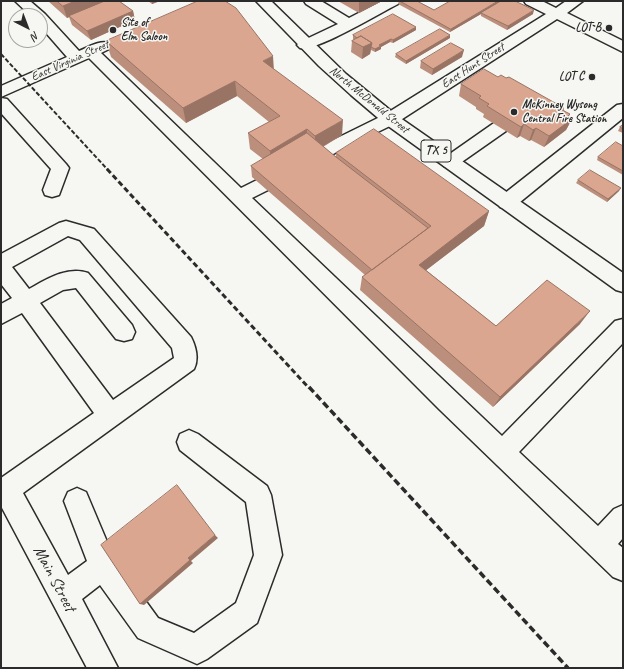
<!DOCTYPE html>
<style>
body{margin:0}
#map{position:relative;width:624px;height:669px;overflow:hidden;background:#f6f6f2;font-family:Caveat,sans-serif}
canvas{display:block}
.frame{position:absolute;inset:0;border:2px solid #2b2b2b;pointer-events:none}
.north{position:absolute;left:8px;top:8px;width:40px;height:40px;box-sizing:border-box;background:#f6f6f2;border:1px solid #a5a5a2;border-radius:50%;rotate:138deg;font-size:11px;font-weight:700;line-height:16px;text-align:center;color:#2b2b2b}
.north::after{content:'';display:block;margin:auto;width:14px;height:18px;background:#2b2b2b;clip-path:polygon(50% 0,100% 100%,50% 72%,0 100%)}
</style>
<div id="map">
<canvas width="624" height="669"></canvas>
<div class="frame"></div>
<div class="north">N</div>
</div>
<script>
const ctx = document.querySelector('canvas').getContext('2d');
ctx.lineJoin = 'round';
function strokePath(path, color, width, dash) { ctx.strokeStyle = color; ctx.lineWidth = width; ctx.lineCap = dash ? 'butt' : 'round'; ctx.setLineDash(dash || []); ctx.stroke(path); }
function fillPath(path, color) { ctx.fillStyle = color; ctx.fill(path, 'evenodd'); }
function label(font, color, halo, rows, align = 'center') {
  ctx.font = font + ' Caveat,sans-serif'; ctx.lineWidth = 3; ctx.setLineDash([]); ctx.textBaseline = 'middle'; ctx.strokeStyle = halo; ctx.fillStyle = color; for (const [text, x, y, turn = 0] of rows) {
    ctx.save(); ctx.translate(x, y); ctx.rotate((+turn || 0) * Math.PI / 180); ctx.textAlign = isNaN(turn) ? turn : align; if (halo) ctx.strokeText(text, 0, 0); ctx.fillText(text, 0, 0); ctx.restore();
  }
}
const minor = new Path2D(`
 M15 1H30L45 14 79 51C89 47 99 40 109 43L112 46 109 49 101 53 241 188 261 178 268 180 270 185 268 190 252 198 502 436 615 321 623 319V343L519 452 598 526 614 509 623 505V538L618 544 623 548V581L613 577 439 409 89 58 1 97V86L67 57 40 26V16H31Z
 M304 1H321L349 18 382 1H400L398 4C380 13 316 52 300 48L297 45 300 42 338 24 306 4Z
 M524 1H542L556 8 566 1H583L567 13 623 41V52L557 19 396 123 325 158 319 160 313 158 310 154 313 150 384 115 546 14 526 4Z
 M1 98 7 99 66 164 69 168 59 195 52 197 45 195 43 190 51 169 1 113Z
 M623 104V118L514 207 507 209 500 207 498 202 500 197 617 105Z
 M500 121 506 123 509 127 506 131 456 166 450 168 444 166 441 162 444 158 494 123Z
 M66 221 94 229 191 337C196 347 199 359 194 369L23 493 68 575 87 561 64 501 68 492 77 488 86 492 113 556 158 618 194 633 236 603 254 555 246 502 180 450 177 442 180 434 189 430 198 434 267 486 271 495 282 555 257 623 207 659 197 664 138 638 100 585 82 599 118 668H87L1 506V478L94 413 22 313 1 324V304L12 298 1 284V254L59 223ZM68 236 80 240 172 348 174 358 113 400 40 303 63 290 76 288 116 339 124 341 132 339 135 332 132 325 88 273C67 266 47 279 29 289L12 267Z`);
const major = new Path2D(`
 M256 1H271L346 74 396 115 623 273V292L616 290 384 123 351 95 319 66Z`);
strokePath(minor, '#2b2b2b', 3);
strokePath(major, '#2b2b2b', 3);
fillPath(minor, '#f6f6f2');
fillPath(major, '#f6f6f2');
strokePath(new Path2D(`
 M1 54 108 170`), '#2b2b2b', 2, [4.5, 2]);
strokePath(new Path2D(`
 M107 169 309 388`), '#2b2b2b', 3, [5.5, 3]);
strokePath(new Path2D(`
 M309 387 568 668`), '#2b2b2b', 3.5, [7, 3.5]);
fillPath(new Path2D(`
 M48 1H119L133 11 135 20 91 40 72 25 69 17 67 18Z
 M148 1H160L152 4Z
 M338 1H382L359 13Z
 M399 1H417L434 10 533 14 507 30 481 16V14L450 32 398 4Z
 M416 30 393 43 390 42 381 47V49L375 52 371 50 370 54 362 59 351 52 352 41 354 40 353 39V35Z
 M450 38 406 64 395 57 396 54Z
 M106 41 274 70 342 135 323 147 336 157V153L489 211 484 226 426 270 496 326 580 324 493 407 360 290 362 277 365 275 252 177 251 166 263 159 250 149 248 133 269 122 237 96 186 123 111 57Z
 M462 57 432 75 420 68 421 61Z
 M498 77 564 108V110L569 117 572 119 566 130 544 147 531 140 529 141 520 136 517 138 483 117 484 114 476 109V107L459 96 461 84Z
 M623 125V133L618 131 620 127Z
 M623 146V175L597 160 598 157Z
 M578 180 619 191 607 202 576 183Z`), '#bc8f7c');
fillPath(new Path2D(`
 M75 1H107L67 18 63 6Z
 M152 1H160L152 4Z
 M360 1H382L359 13V2Z
 M498 1H503L481 13V14L450 32 451 29Z
 M534 10 533 14 507 30 508 26Z
 M133 11 135 20 91 40 87 31Z
 M416 27V30L393 43V40Z
 M450 35V38L406 64V61Z
 M391 39 390 42 381 47V49L375 52V49L379 45Z
 M372 43 370 54 362 59 363 47Z
 M464 50 462 57 432 75 433 69Z
 M273 56 274 71 263 61Z
 M235 81 237 96 186 123 183 108Z
 M570 114 566 123 572 119 566 130 544 147 549 136 568 116Z
 M343 120 342 135 315 151V136Z
 M524 124 520 136 517 138 521 127Z
 M536 128 531 140 529 141 533 130Z
 M307 129V144L271 166 270 151Z
 M621 188 619 191 607 202 608 199Z
 M489 211 484 226 416 278 419 265Z
 M590 311 580 324 493 407 500 397Z
 M215 535 218 538 191 561 193 563 144 605 140 604 188 558Z`), '#997465');
const building = new Path2D(`
 M57 1H75L63 6Z
 M105 1H119L133 11 87 31 69 16Z
 M198 1H225L236 8 273 56 263 61 343 120 315 136 307 129 270 151 248 133 280 116 235 81 183 108 106 41Z
 M400 1H417L434 10 450 1H498L451 29Z
 M501 1H515L534 10 508 26 481 13Z
 M393 14 416 27 393 40 391 39 379 45 381 46 375 49 371 47 372 43 361 36 357 38 353 35Z
 M440 29 450 35 406 61 396 54Z
 M361 36 372 43 363 47 352 41Z
 M451 43 464 50 433 69 421 61Z
 M484 69 498 77 501 75 506 78 509 77 564 108 562 110 570 114 568 116 572 119 549 136 536 128 533 130 524 124 521 127 487 106 489 104 479 98 481 96 461 84Z
 M623 125V129L620 127Z
 M374 129 489 211 419 265 496 326 547 280 590 311 500 397 362 277 431 226 336 153Z
 M307 133 336 157 428 228 372 270 251 166Z
 M616 142 623 146V171L598 157Z
 M590 170 621 188 608 199 578 180Z
 M177 485 215 535 188 558 190 560 140 604 101 545Z`);
fillPath(building, '#dba690');
strokePath(building, '#997465', 1);
for (const [x, y, r, color] of [
 [609,28,4,"#2b2b2b"],
 [113,30,4,"#2b2b2b"],
 [592,77,4,"#2b2b2b"],
 [514,112,4,"#2b2b2b"]
]) { const dot = new Path2D(); dot.arc(x, y, r, 0, 2 * Math.PI); ctx.fillStyle = color; ctx.fill(dot); strokePath(dot, '#f6f6f2', 1.5); }
label('bold 12px', '#2b2b2b', '#f6f6f2', [
 ["Site of",121,23],
 ["Elm Saloon",121,37],
 ["LOT B",601,28,"right"],
 ["LOT C",584,77,"right"],
 ["McKinney Wysong",522,105],
 ["Central Fire Station",522,119]
], 'left');
label('12px', '#2b2b2b', '#f6f6f2', [
 ["East Virginia Street",70,61,-24],
 ["East Hunt Street",473,66,-33],
 ["North McDonald Street",369,100,39]
]);
for (const [x, y, w] of [
 [436,151,30]
]) { const box = new Path2D(); box.roundRect(x - w / 2, y - 11, w, 22, 3); ctx.fillStyle = '#f6f6f2'; ctx.fill(box); strokePath(box, '#2b2b2b', 1); }
label('bold 13px', '#2b2b2b', null, [
 ["TX 5",436,151]
]);
label('17px', '#2b2b2b', '#f6f6f2', [
 ["Main Street",54,579,62]
]);
</script>
